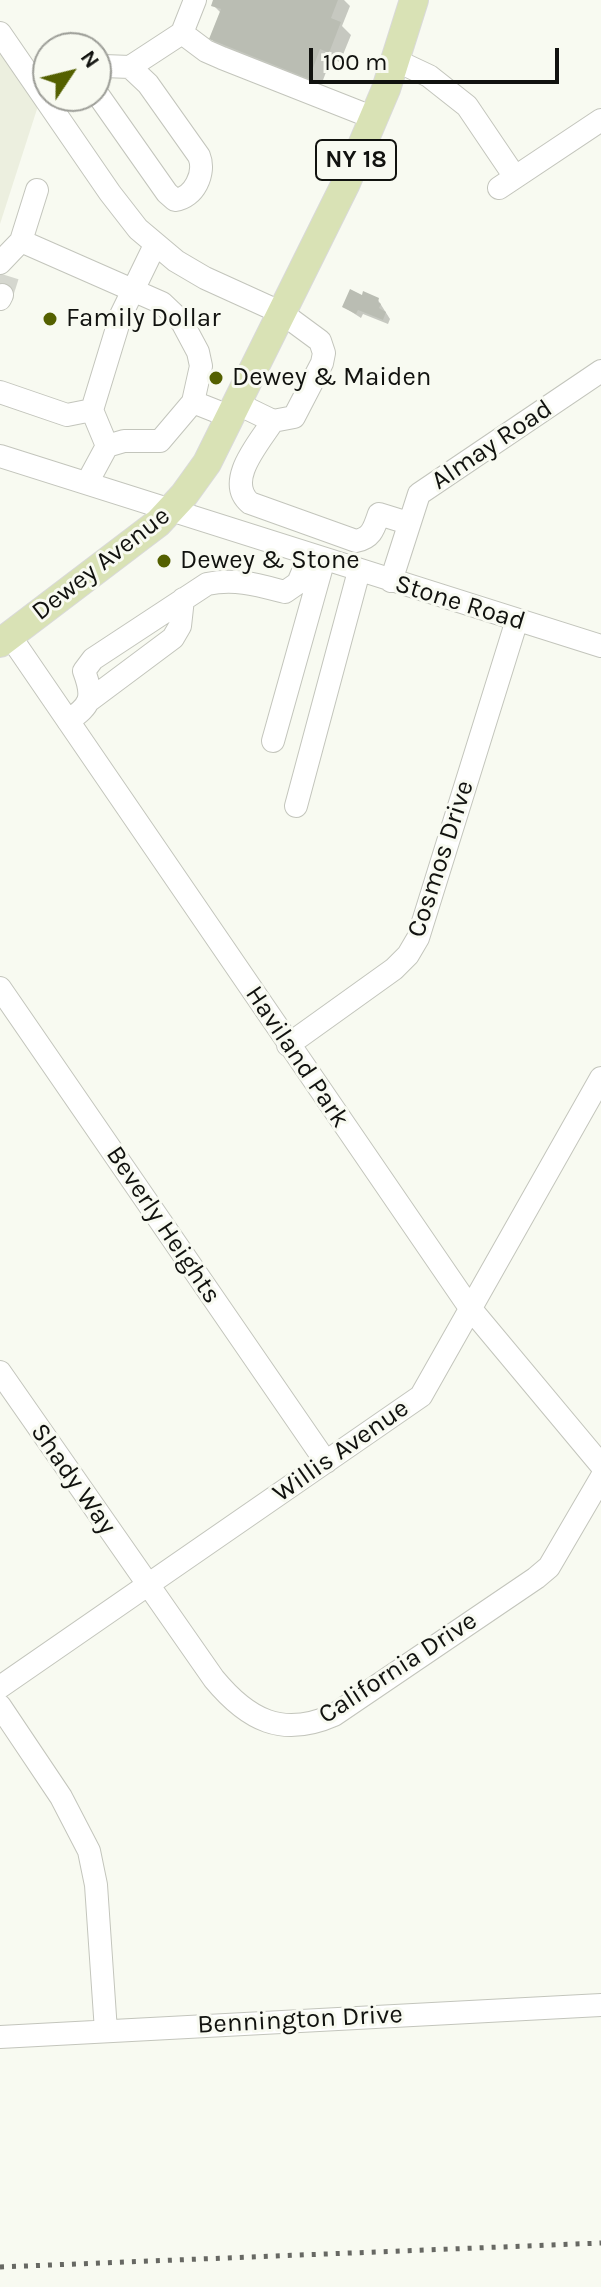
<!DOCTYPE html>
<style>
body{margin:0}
#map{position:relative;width:601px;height:2287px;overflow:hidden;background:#f8faf1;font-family:Karla,sans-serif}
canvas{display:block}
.north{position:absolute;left:32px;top:32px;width:80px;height:80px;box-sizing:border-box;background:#f8faf1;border:2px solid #9c9d97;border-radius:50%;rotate:55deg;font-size:22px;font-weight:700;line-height:32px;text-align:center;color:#11120f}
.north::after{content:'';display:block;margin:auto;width:28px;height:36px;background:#546000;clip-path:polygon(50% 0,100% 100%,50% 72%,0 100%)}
.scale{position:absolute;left:309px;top:48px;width:250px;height:36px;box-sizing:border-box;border:4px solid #11120f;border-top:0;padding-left:10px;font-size:24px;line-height:28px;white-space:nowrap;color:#11120f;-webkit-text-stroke:6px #f8faf1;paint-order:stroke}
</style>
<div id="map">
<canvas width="601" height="2287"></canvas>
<div class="north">N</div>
<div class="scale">100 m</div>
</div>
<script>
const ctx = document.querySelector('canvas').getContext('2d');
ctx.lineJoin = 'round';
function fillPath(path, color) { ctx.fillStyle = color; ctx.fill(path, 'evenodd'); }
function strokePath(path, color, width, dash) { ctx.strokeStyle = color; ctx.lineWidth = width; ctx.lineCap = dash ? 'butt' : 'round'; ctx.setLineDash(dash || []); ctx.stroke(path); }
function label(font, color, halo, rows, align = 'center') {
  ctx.font = font + ' Karla,sans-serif'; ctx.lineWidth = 6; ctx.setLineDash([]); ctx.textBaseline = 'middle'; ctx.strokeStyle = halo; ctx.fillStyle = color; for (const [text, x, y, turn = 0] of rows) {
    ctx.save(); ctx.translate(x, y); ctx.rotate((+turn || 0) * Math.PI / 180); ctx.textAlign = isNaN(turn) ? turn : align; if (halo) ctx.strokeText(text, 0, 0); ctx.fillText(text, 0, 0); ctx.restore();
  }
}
fillPath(new Path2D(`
 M0 52 38 106 0 224Z`), '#ecefdf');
fillPath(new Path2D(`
 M216 0H344L350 6 342 26 351 35 340 62 331 59 320 88 222 49 211 39 221 13 213 5Z
 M378 300 390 319 388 324 363 314 361 318 344 307Z`), '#0003');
fillPath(new Path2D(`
 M213 0H338L331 18 341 22 329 53 320 49 309 79 209 39 221 9 211 6Z
 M350 289 362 295 363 291 379 298 378 302 381 304 379 308 386 312 383 320 358 310 356 314 342 307Z`), '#babdb3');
strokePath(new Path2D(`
 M2 295 8 276`), '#d5d7cf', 22, [22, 11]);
const minor = new Path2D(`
 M0 33 110 193 138 229 176 261 205 278 282 313 320 341 324 353 322 363 294 417 273 421 238 404
 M182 33 206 51 222 58 374 118
 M395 60 429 76 467 106 515 177
 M96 71 104 66 130 67 182 33 195 0
 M96 92 167 193 175 200C194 198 206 173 199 156L148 84 130 67
 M499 188 601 120
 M21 241 37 190
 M0 263 21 241 162 303 182 322 198 352 201 366 193 402
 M0 299 2 295
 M0 392 67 415 92 410
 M273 421C260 442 224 481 250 503L356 541C372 538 374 528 379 514L408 523
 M107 446 92 410 121 315 155 245
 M0 456 601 646
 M87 483 107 446 124 441H160L193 402 231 417
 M391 581 419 494 601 371
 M10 636 470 1308 601 1465
 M90 700 173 638 180 626 183 599
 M68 721C91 705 94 698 84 671L93 659 207 584C235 578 258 585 285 592L298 583 310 555
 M273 741 324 559
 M296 806 359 571
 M0 988 326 1462
 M288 1045 394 969 408 955 418 938 517 620
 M0 1372 214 1679C248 1720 282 1738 334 1715L536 1578 549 1567 601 1478
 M0 1687 421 1396 601 1078
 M0 1706 61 1797 89 1851 96 1885 106 2031
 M0 2037 601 2005`);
const major = new Path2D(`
 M0 643 158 523 184 495 207 463 346 183 386 89 414 0`);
strokePath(minor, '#c3c5bc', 24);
strokePath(major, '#d9d9d9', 30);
strokePath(minor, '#fff', 22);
strokePath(major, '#d9e2b5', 28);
strokePath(new Path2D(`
 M0 2267 601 2243`), '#676863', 5, [4, 8]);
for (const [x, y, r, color] of [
 [50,319,8,"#546000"],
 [216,378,8,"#546000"],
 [164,561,8,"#546000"]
]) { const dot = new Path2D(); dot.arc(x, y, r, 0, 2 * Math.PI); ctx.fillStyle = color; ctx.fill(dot); strokePath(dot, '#f8faf1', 3); }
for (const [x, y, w] of [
 [356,160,80]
]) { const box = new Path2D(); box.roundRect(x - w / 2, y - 20, w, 40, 6); ctx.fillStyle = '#f8faf1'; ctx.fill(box); strokePath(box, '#11120f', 2); }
label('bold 24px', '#11120f', null, [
 ["NY 18",356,160]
]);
label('26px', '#11120f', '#f8faf1', [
 ["Family Dollar",66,319],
 ["Dewey & Maiden",232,378],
 ["Dewey & Stone",180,561]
], 'left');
label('26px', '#11120f', '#f8faf1', [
 ["Almay Road",492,445,-34],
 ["Dewey Avenue",101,564,-38],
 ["Stone Road",460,603,17],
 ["Cosmos Drive",441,859,-72],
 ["Haviland Park",297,1057,56],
 ["Beverly Heights",163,1225,56],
 ["Willis Avenue",341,1451,-35],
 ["Shady Way",73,1479,55],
 ["California Drive",398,1668,-33],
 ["Bennington Drive",300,2020,-3]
]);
</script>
